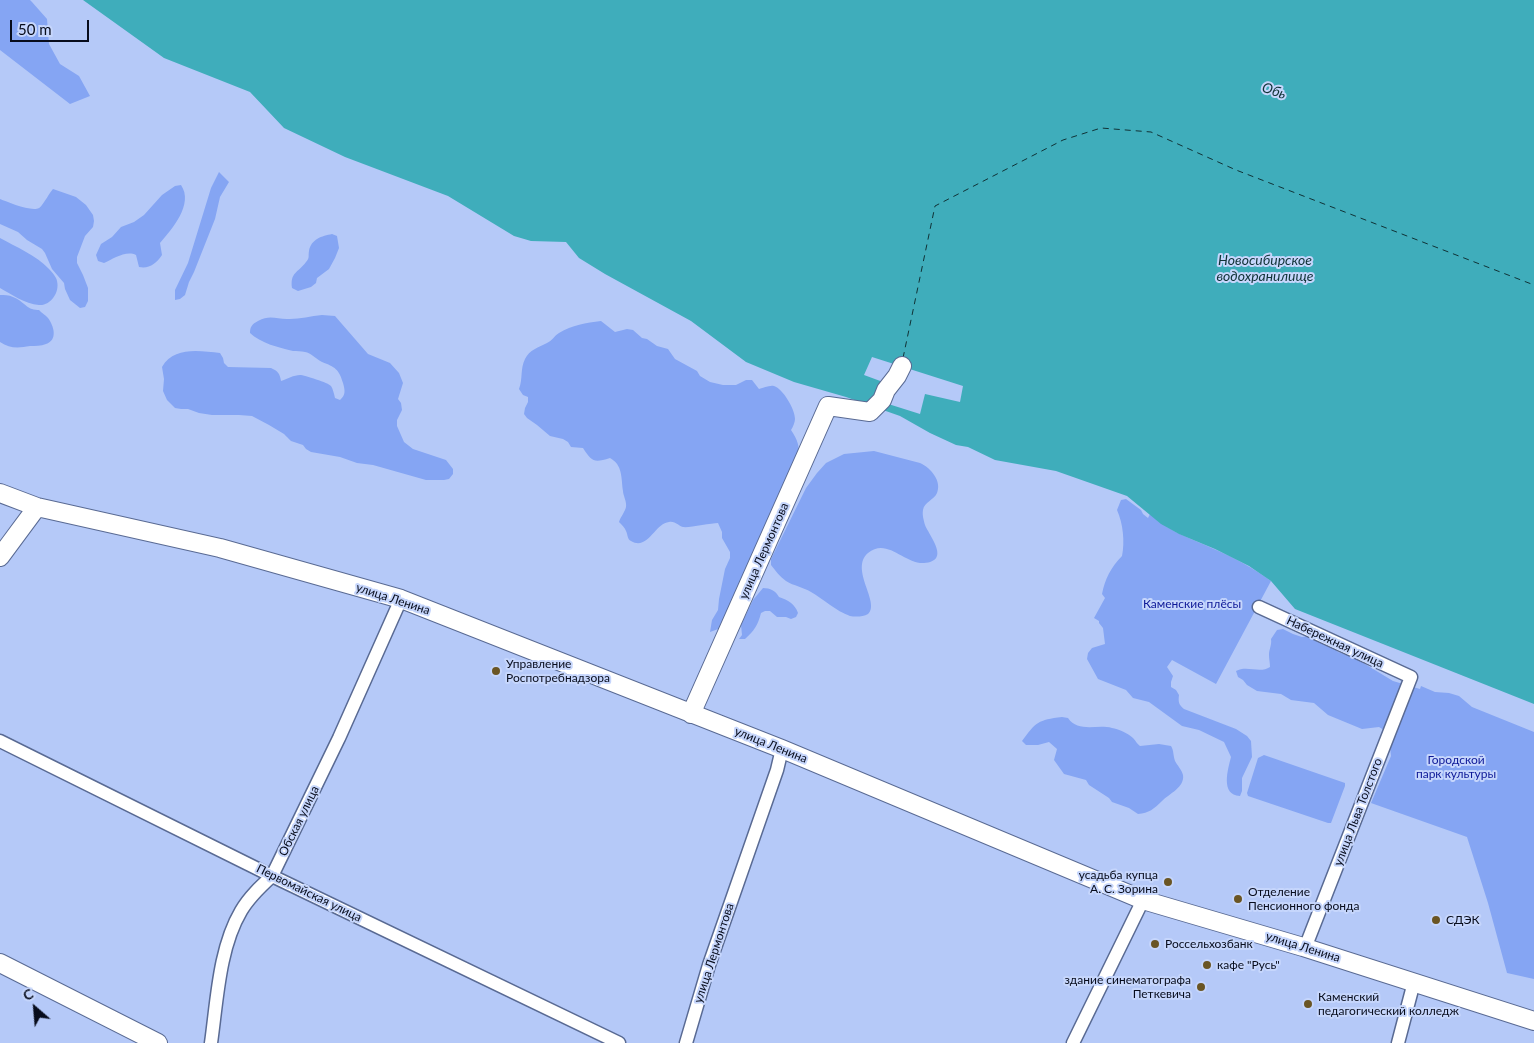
<!DOCTYPE html>
<meta charset="utf-8">
<style>
body{margin:0}
#map{position:relative;width:1534px;height:1043px;overflow:hidden;background:#b5c9f8;font-family:Lato,sans-serif}
canvas{display:block}
.north{position:absolute;left:10px;top:983px;width:50px;height:50px;-webkit-text-stroke:4px #c6d6fc;paint-order:stroke;rotate:333deg;font-size:14px;font-weight:700;line-height:20px;text-align:center;color:#070c1c}
.north::after{content:'';display:block;margin:auto;width:18px;height:22px;background:#070c1c;clip-path:polygon(50% 0,100% 100%,50% 72%,0 100%)}
.scale{position:absolute;left:10px;top:20px;width:79px;height:22px;box-sizing:border-box;border:2px solid #070c1c;border-top:0;padding-left:6px;font-size:15px;line-height:18px;white-space:nowrap;color:#070c1c;-webkit-text-stroke:4px #c6d6fc;paint-order:stroke}
</style>
<div id="map">
<canvas width="1534" height="1043"></canvas>
<div class="north">С</div>
<div class="scale">50 m</div>
</div>
<script>
const ctx = document.querySelector('canvas').getContext('2d');
ctx.lineJoin = 'round';
function fillPath(path, color) { ctx.fillStyle = color; ctx.fill(path, 'evenodd'); }
function strokePath(path, color, width, dash) { ctx.strokeStyle = color; ctx.lineWidth = width; ctx.lineCap = dash ? 'butt' : 'round'; ctx.setLineDash(dash || []); ctx.stroke(path); }
function label(font, color, halo, rows, align = 'center') {
  ctx.font = font + ' Lato,sans-serif'; ctx.lineWidth = 4; ctx.setLineDash([]); ctx.textBaseline = 'middle'; ctx.strokeStyle = halo; ctx.fillStyle = color; for (const [text, x, y, turn = 0] of rows) {
    ctx.save(); ctx.translate(x, y); ctx.rotate((+turn || 0) * Math.PI / 180); ctx.textAlign = isNaN(turn) ? turn : align; if (halo) ctx.strokeText(text, 0, 0); ctx.fillText(text, 0, 0); ctx.restore();
  }
}
fillPath(new Path2D(`
 M0 0H30L32 2 47 19 49 44 60 64 79 76 90 96 70 104 0 50Z
 M219 172 229 182 220 197 215 219 194 272 189 282 185 295 180 299 175 300V290L188 263 211 188Z
 M181 185C194 204 172 229 160 243L162 255C156 264 149 269 139 267L136 255C126 250 113 259 104 263L98 261 96 255 101 244 112 237 121 227 134 222 144 215 162 195 175 186Z
 M53 189 76 197 86 205 93 215 94 221 93 227 85 236 77 257V263L83 275 88 288V301L85 307 80 308 70 300 65 289 64 283 52 269 45 253 42 249 27 240 18 232 0 224V199C8 202 31 212 39 208 42 207 50 192 53 189Z
 M332 234 337 236 339 248 335 258 329 269 317 278 316 283 311 287 298 291 292 288C290 272 298 273 306 262 310 258 308 256 309 251 311 239 322 236 332 234Z
 M0 238C16 247 36 255 49 269 52 272 57 278 57 281 60 293 50 306 39 305 25 304 11 294 0 288Z
 M0 295C4 295 9 295 13 297 23 300 27 311 39 310 41 313 46 315 48 318 54 326 58 340 46 344 41 346 35 346 30 346 19 348 10 349 0 342Z
 M322 315 335 316 368 354 390 363 399 373 403 383 398 399 401 403 402 410 397 420V426L404 442 413 449 446 460 453 469V474L449 479 444 480H426L373 465 357 463 340 457 311 452 306 449 303 445 291 441 284 434 269 425 252 416 239 415H212L199 413 188 409H181L175 408 167 400 163 391 164 379 162 367C174 346 200 351 220 353L223 358 224 363 228 367 271 368C278 371 280 374 281 381 287 379 294 375 300 375 304 375 329 383 331 386 333 389 334 394 335 398L340 400C346 395 345 390 343 383 339 369 335 367 322 362 316 359 311 353 305 352 301 351 297 351 293 351 280 348 260 343 250 333 250 327 252 324 258 321 271 314 277 320 290 319 300 319 311 316 322 315Z
 M601 321 615 332 627 329 633 330 642 338 647 339 657 346 668 349 675 359 697 371 700 376 710 382 723 385H736L746 380H752L759 389C764 388 769 385 774 386 783 389 795 409 795 419 795 422 793 427 791 430 798 441 800 446 798 459L721 628 710 632 712 620 718 610 719 599 725 569 730 558V552L722 538V532L718 523C711 523 689 528 683 527 678 526 676 521 669 522 655 523 648 551 631 541 627 539 628 535 626 531 625 528 622 525 619 522 621 516 625 512 626 507 627 502 623 495 623 491 621 478 623 465 610 458 594 463 592 462 583 448L571 447 568 442 563 439 550 436 537 425 527 418 524 414 525 408 528 402V397L523 395 519 389C523 379 520 369 525 359 529 350 539 347 547 343 552 341 554 336 559 333 572 325 586 323 601 321Z
 M874 451 920 463C931 468 942 481 937 493 934 500 924 502 923 510 922 515 924 521 925 525 930 537 951 561 924 563 904 564 887 537 868 553 849 569 881 603 868 614 863 617 855 617 850 616 836 611 823 599 811 592 803 587 794 586 786 581 780 577 775 570 771 565V559L806 488 817 473 826 463 844 454Z
 M1126 499 1141 510 1143 514 1148 518 1150 514C1171 533 1190 538 1214 549 1235 558 1253 568 1271 581L1216 684 1172 660 1167 667 1173 676 1171 682V687L1176 690 1179 695C1178 702 1179 705 1184 709L1236 729 1247 736 1251 741 1252 757 1242 778V791L1240 796C1220 795 1228 769 1231 757L1224 742 1199 730 1182 726 1149 702 1133 698 1126 690 1098 679 1087 659 1088 653 1092 648 1105 644 1103 628 1099 623V621L1094 618 1105 598 1102 594C1105 579 1111 567 1122 556 1125 542 1123 523 1117 510L1121 500Z
 M763 588C770 588 776 591 779 597 788 600 795 604 798 613L796 617 791 619 786 617H777L770 611H765L761 613C758 625 754 631 745 639H739L742 635 741 625 753 600Z
 M1283 629 1293 634 1302 637 1314 636 1333 647 1338 652 1355 658 1393 681 1420 689 1421 686 1435 692 1449 693 1459 696 1472 707 1534 732V979L1507 973 1488 903 1467 837 1371 803 1391 756 1390 747 1384 730 1379 727 1362 729 1328 715 1314 703 1291 700 1281 694 1257 691 1247 685 1243 680 1238 677 1236 671C1247 665 1260 674 1270 667 1270 663 1269 659 1269 655 1269 649 1272 645 1271 639L1277 630Z
 M1062 717 1068 718C1078 733 1097 724 1112 728 1118 729 1128 733 1133 738 1136 741 1137 744 1140 746L1159 744 1171 746C1174 751 1173 755 1175 761 1177 765 1182 770 1183 775 1185 787 1169 794 1162 801 1154 809 1149 813 1138 814L1129 808 1112 802 1109 798 1089 785 1086 780 1064 774 1054 760 1057 749 1049 742 1038 745H1026L1022 741C1036 722 1038 720 1062 717Z
 M1264 755 1345 783V786L1331 823H1328L1248 796 1247 793 1258 758Z`), '#85a5f3');
fillPath(new Path2D(`
 M83 0H1534V704L1295 609 1271 581 1249 566 1215 549 1179 534 1161 524 1127 496 1056 471 995 460 968 447 956 445 930 433 900 416 846 397 794 382 746 362 691 321 605 274 579 258 566 242 531 241 514 236 448 196 345 157 284 128 250 92 164 58Z`), '#3fadbb');
fillPath(new Path2D(`
 M872 357 963 386 960 402 925 394 920 414 882 402 883 382 864 375Z`), '#b5c9f8');
strokePath(new Path2D(`
 M903 358 935 206 1063 140 1101 128 1151 132 1236 170 1534 285`), '#103236', 1, [6, 5]);
const street = new Path2D(`
 M1259 607 1411 677 1305 948
 M0 741 272 876 619 1043
 M211 1043C217 1001 219 948 241 911 249 897 261 886 272 876L339 738 401 599
 M686 1043 709 965 777 770 782 749
 M1073 1043 1143 900
 M1398 1043 1414 982`);
const secondary = new Path2D(`
 M0 493 37 507 220 548 401 599 782 749 1143 900 1303 947 1534 1021
 M0 557 37 507
 M691 714 828 406 870 412 882 400 886 390 897 376 902 366
 M0 963 158 1043`);
strokePath(street, '#596a93', 15);
strokePath(secondary, '#596a93', 20);
strokePath(street, '#fff', 12);
strokePath(secondary, '#fff', 18);
for (const [x, y, r, color] of [
 [496,671,5,"#6a5524"],
 [1168,882,5,"#6a5524"],
 [1238,899,5,"#6a5524"],
 [1436,920,5,"#6a5524"],
 [1155,944,5,"#6a5524"],
 [1207,965,5,"#6a5524"],
 [1201,987,5,"#6a5524"],
 [1308,1004,5,"#6a5524"]
]) { const dot = new Path2D(); dot.arc(x, y, r, 0, 2 * Math.PI); ctx.fillStyle = color; ctx.fill(dot); strokePath(dot, '#c6d6fc', 2); }
label('12px', '#070c1c', '#c6d6fc', [
 ["улица Лермонтова",764,551,-66],
 ["улица Ленина",393,599,18],
 ["Набережная улица",1335,642,25],
 ["улица Ленина",771,745,22],
 ["улица Льва Толстого",1358,812,-69],
 ["Обская улица",299,821,-64],
 ["Первомайская улица",309,893,26],
 ["улица Ленина",1303,947,17],
 ["улица Лермонтова",714,953,-72]
]);
label('12px', '#0d1897', '#c6d6fc', [
 ["Каменские плёсы",1192,604],
 ["Городской",1456,760],
 ["парк культуры",1456,774]
]);
label('12px', '#070c1c', '#c6d6fc', [
 ["Управление",506,664],
 ["Роспотребнадзора",506,678],
 ["усадьба купца",1158,875,"right"],
 ["А. С. Зорина",1158,889,"right"],
 ["Отделение",1248,892],
 ["Пенсионного фонда",1248,906],
 ["СДЭК",1446,920],
 ["Россельхозбанк",1165,944],
 ["кафе \"Русь\"",1217,965],
 ["здание синематографа",1191,980,"right"],
 ["Петкевича",1191,994,"right"],
 ["Каменский",1318,997],
 ["педагогический колледж",1318,1011]
], 'left');
label('italic 14px', '#103236', '#c6d6fc', [
 ["Обь",1274,91,19],
 ["Новосибирское",1265,260],
 ["водохранилище",1265,276]
]);
</script>
